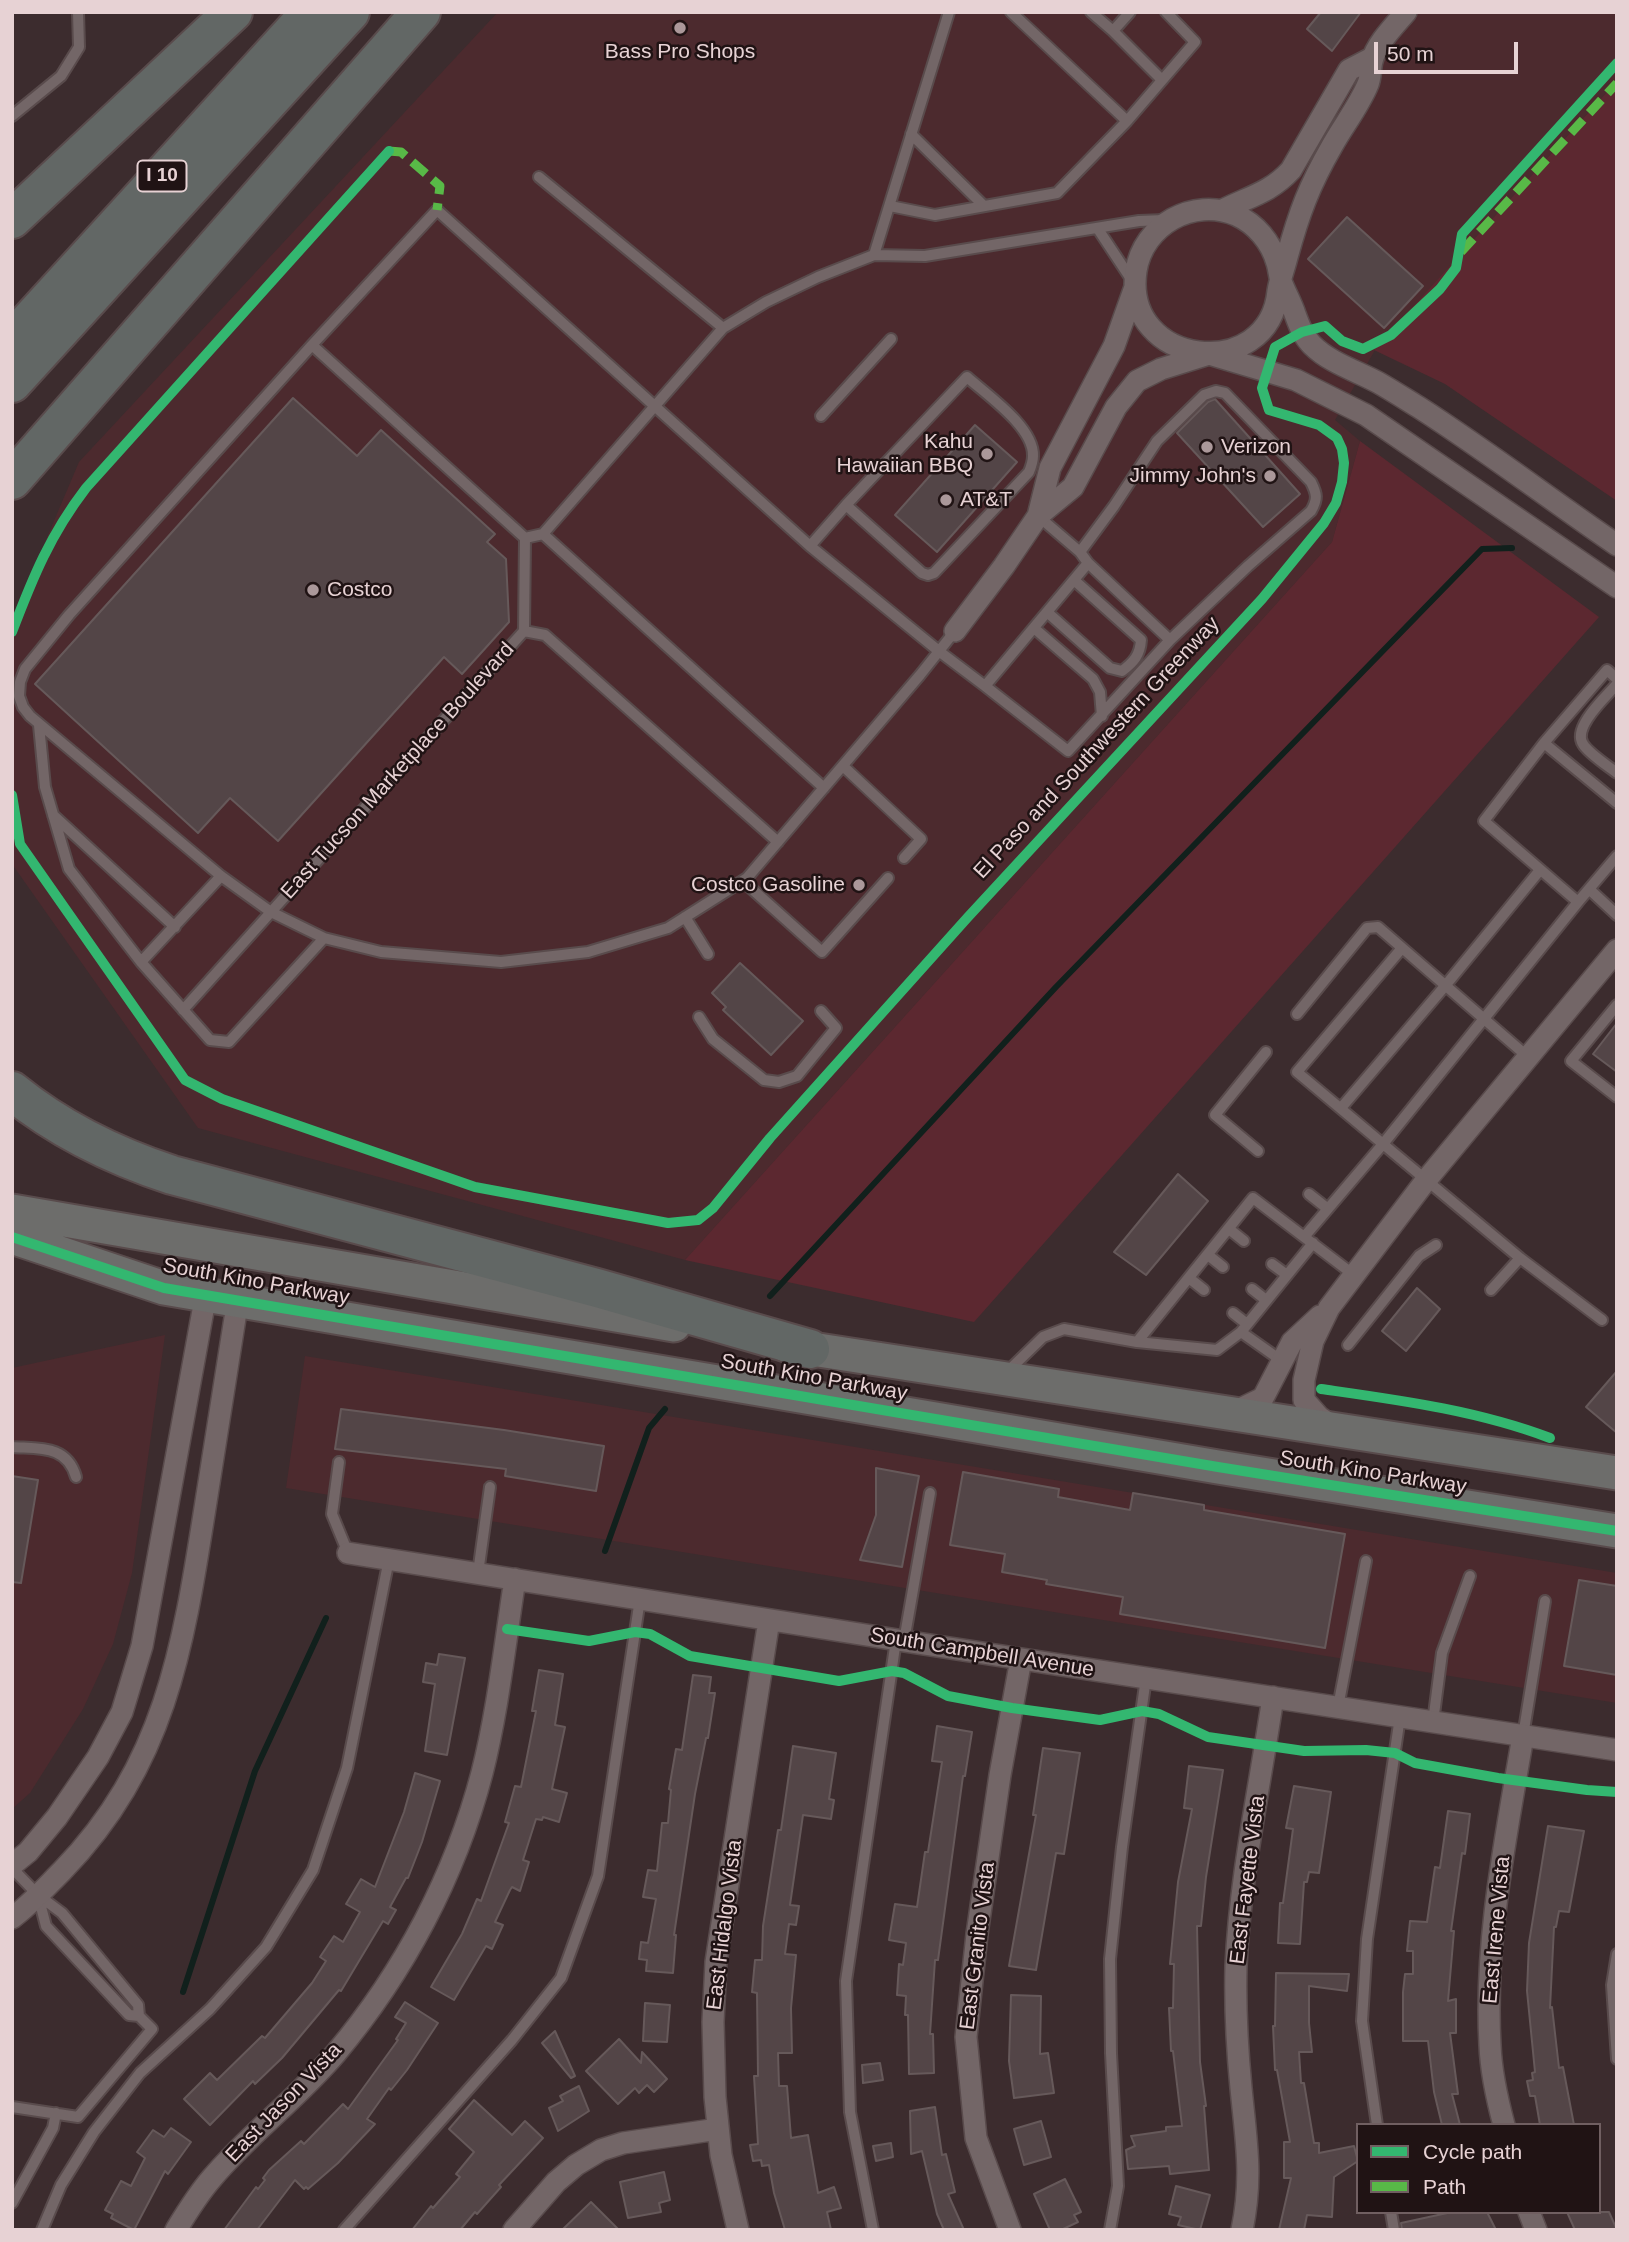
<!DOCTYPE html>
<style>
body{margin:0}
#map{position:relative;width:1629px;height:2242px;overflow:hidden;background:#3c2c2e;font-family:Arial,sans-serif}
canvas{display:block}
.frame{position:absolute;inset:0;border:14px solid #e7d2d4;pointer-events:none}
.legend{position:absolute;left:1356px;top:2123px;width:245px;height:91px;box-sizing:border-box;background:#201314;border:2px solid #705f61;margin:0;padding:9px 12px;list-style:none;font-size:21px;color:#e7d2d4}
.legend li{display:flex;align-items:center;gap:14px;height:35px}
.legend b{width:35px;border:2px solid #705f61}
.scale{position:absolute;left:1374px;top:42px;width:144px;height:32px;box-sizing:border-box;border:4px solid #e7d2d4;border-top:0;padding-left:9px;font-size:21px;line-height:24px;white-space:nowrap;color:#e7d2d4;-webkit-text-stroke:5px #201314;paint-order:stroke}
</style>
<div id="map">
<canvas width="1629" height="2242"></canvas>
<div class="frame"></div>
<ul class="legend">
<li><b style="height:9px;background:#33b770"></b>Cycle path</li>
<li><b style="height:9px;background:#58b947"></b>Path</li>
</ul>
<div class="scale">50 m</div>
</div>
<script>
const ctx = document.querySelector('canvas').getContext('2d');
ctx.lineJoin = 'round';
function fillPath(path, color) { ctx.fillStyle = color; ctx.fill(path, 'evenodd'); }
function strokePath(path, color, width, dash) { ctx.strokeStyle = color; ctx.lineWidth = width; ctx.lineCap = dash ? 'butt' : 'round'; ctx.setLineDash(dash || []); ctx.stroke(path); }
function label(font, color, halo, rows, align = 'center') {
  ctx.font = font + ' Arial,sans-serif'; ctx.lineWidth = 5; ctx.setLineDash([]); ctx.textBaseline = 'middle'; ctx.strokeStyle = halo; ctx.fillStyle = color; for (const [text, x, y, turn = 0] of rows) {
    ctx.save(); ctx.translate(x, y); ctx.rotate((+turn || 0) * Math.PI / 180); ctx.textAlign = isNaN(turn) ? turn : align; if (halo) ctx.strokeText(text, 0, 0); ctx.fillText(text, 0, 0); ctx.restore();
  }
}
fillPath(new Path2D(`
 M498 12H1617V81L1375 350 1335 420 1360 441 1332 542 685 1260 198 1128 12 864V620L79 462Z
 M165 1335 132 1573 113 1644 83 1709 30 1793 12 1809V1368Z
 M305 1356 1617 1573V1703L286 1488Z`), '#4c2a2e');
fillPath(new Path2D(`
 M1617 81V501L1445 384 1374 350Z
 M1360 441 1599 617 974 1322 685 1260 1332 542Z`), '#5c2830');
strokePath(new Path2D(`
 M770 1296 1056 987 1482 549 1512 548
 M605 1551 649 1428 665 1409
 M183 1992 255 1771 326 1618`), '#11201c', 6);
const building = new Path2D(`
 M1321 12H1361L1332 51 1307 29Z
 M1347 217 1423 286 1384 328 1308 259Z
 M293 398 357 456 381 430 495 534 487 542 506 559 509 622 462 674 444 657 278 841 230 798 198 833 35 684Z
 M1215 399 1300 494 1263 527 1177 433 1208 402Z
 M975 425 1017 462 937 552 895 515Z
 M740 963 803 1021 771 1055 723 1010 726 1007 712 993Z
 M1617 1023V1072L1593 1054Z
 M1178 1174 1208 1201 1146 1275 1114 1252Z
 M1417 1288 1440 1309 1406 1351 1382 1331Z
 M1617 1371V1433L1586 1407Z
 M341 1409 504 1430 604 1446 596 1491 505 1476 506 1469 335 1449Z
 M876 1468 919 1476 902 1567 860 1560 876 1515Z
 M963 1472 1059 1489 1058 1497 1130 1510 1133 1493 1204 1505V1510L1345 1534 1325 1648 1120 1614 1123 1597 1046 1584 1047 1580 1002 1572 1005 1554 950 1545Z
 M12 1476 38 1480 21 1583 12 1582Z
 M1579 1580 1617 1586V1675L1564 1666Z
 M439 1654 465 1658 447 1755 425 1751 435 1684 423 1682 426 1663 437 1665Z
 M539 1670 563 1674 555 1725 565 1727 552 1789 567 1793 559 1822 543 1817 542 1820 536 1819 523 1860 529 1862 520 1891 512 1887 510 1890 495 1922 503 1925 492 1949 486 1946 454 2000 431 1987 462 1934 477 1899 481 1901 509 1823 505 1822 515 1786 521 1787 536 1711H532Z
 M693 1675 711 1677 709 1693H715L708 1738H706L695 1794 674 1935H676L673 1973 646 1971 647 1960 639 1959 641 1942 648 1943 656 1899 643 1897 648 1870 657 1871 662 1823H668L671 1790 669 1789 676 1749 682 1750Z
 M937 1726 972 1732 965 1776H963L938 1960H935L930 2034H933L934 2073 909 2074 908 2015H905L906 1996 897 1995 899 1964 903 1965 906 1943 889 1940 895 1904 917 1907 925 1852H928L942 1762 932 1761Z
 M793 1746 836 1753 829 1799 834 1800 831 1819 803 1815 790 1905 799 1906 796 1925 789 1924 785 1954 796 1955 791 2008 792 2053H778L779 2086H787L791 2138 808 2135 818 2193 834 2187 841 2208 827 2212 831 2230H785L774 2193 769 2165 762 2166 761 2160 753 2161 750 2145 758 2144 754 2076H758L757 1993 752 1992 755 1960H762L763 1926 778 1830H781Z
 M1043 1748 1080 1753 1064 1854 1056 1853 1036 1970 1009 1966 1036 1815H1033Z
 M1189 1766 1223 1770 1206 1877 1201 1926H1197L1200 2062 1206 2106H1204L1209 2170 1170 2174 1169 2166 1128 2169 1126 2150 1135 2146 1131 2136 1166 2131V2127L1182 2126 1173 2051H1171L1169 2008H1173L1174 1964H1170L1178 1882 1192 1809 1184 1808Z
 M415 1773 440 1781 422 1842 408 1878H406L390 1907 396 1910 388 1924 383 1921 341 1991 339 1990 282 2058 255 2084 253 2081 210 2125 184 2099 210 2073 217 2080 262 2036 265 2038 312 1983 326 1961 320 1957 334 1936 343 1942 360 1912 346 1904 361 1879 375 1887 404 1812Z
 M1294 1786 1331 1792 1319 1873 1309 1872 1307 1882H1304L1300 1944 1278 1943 1280 1903H1283L1293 1829 1286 1828Z
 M1448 1811 1470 1814 1465 1854 1462 1853 1451 1931H1454L1448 2001 1456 1999V2033H1450L1458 2094H1452L1460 2125H1442L1434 2092 1428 2041H1403V1992L1405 1974H1413V1951H1407L1410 1921 1427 1922 1435 1867 1440 1868Z
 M1548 1826 1584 1831 1569 1912 1559 1911 1556 1927H1554L1550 2008 1552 2007 1559 2068 1563 2067 1574 2125H1540L1535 2096H1530L1527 2081 1533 2080 1532 2073 1535 2072 1527 1991 1529 1943Z
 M1276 1973 1349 1974 1347 1991 1309 1986V2023L1312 2052H1299L1301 2083H1304L1314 2143H1319V2153L1354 2146 1358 2161 1334 2177 1332 2217 1307 2215 1304 2230H1279L1291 2178H1284V2142H1290L1277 2070H1275L1273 2026H1275Z
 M1011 1995 1041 1996 1040 2054 1048 2053 1054 2093 1014 2098 1009 2061Z
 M405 2002 438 2023 407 2070 391 2090 389 2088 367 2119 375 2124 338 2163 308 2189 306 2187 304 2189 295 2180 257 2230H224L256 2187 258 2189 265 2180 263 2178 269 2170 301 2141 304 2144 343 2104 348 2109 398 2040 396 2039 406 2023 395 2017Z
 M645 2003 670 2005 667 2042 643 2041Z
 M555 2031 575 2076 571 2078 542 2043Z
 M619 2039 641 2063 642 2052 667 2079 654 2092 647 2085 639 2093 635 2088 618 2104 586 2071Z
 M880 2063 883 2080 863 2083 862 2065Z
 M579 2086 589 2111 558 2131 549 2108 563 2101 560 2096Z
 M474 2100 512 2135 525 2121 543 2138 499 2185 501 2187 477 2214 475 2212 460 2230H412L431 2206 433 2208 460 2177 456 2174 474 2152 449 2129Z
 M935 2107 942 2155 946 2154 955 2192 948 2194 964 2230H944L937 2214 922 2151 911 2154 910 2111Z
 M1041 2121 1051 2157 1024 2165 1014 2129Z
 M171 2128 191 2142 168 2174 165 2171 134 2230 111 2218 113 2214 105 2210 121 2181 131 2186 145 2158 137 2152 153 2130 164 2137Z
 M891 2143 893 2157 876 2161 873 2146Z
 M664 2172 670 2200 659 2203 661 2212 628 2218 620 2182Z
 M1065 2179 1081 2212 1074 2215 1078 2222 1061 2230H1050L1034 2194Z
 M1176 2186 1210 2195 1200 2230 1178 2225 1181 2217 1169 2214Z
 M591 2202 619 2230H562Z
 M1452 2212H1487L1496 2230H1402L1401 2223Z
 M1567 2212H1609L1617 2230H1575Z`);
fillPath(building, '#534547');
strokePath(building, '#66595a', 2);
const lane = new Path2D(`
 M1011 12 1127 121
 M1091 12 1113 31 1130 12
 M1113 31 1162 80
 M12 116 61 76 79 47 78 12
 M911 134 984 206
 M539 177 723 328
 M890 206 935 215 1057 193 1127 121 1195 42 1166 12
 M1098 229 1133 282
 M874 255 949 12
 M312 345 525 538 524 631 271 912 324 938 381 952 501 962 588 952 668 928 747 878 920 675 955 631
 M821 416 891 339
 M1038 516 1080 552 1088 563 1170 640
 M543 534 824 788
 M525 538 543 534 723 328 766 302 818 277 874 255 925 256 1139 221 1165 220
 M810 546 846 505 967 377C987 395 1034 427 1033 456 1033 461 1031 467 1029 472L934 573 928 575 922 573 846 505
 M1047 612 1110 668 1122 671C1134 662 1140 655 1141 640L1074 580
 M1034 628 1093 679 1100 692 1102 716
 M524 631 545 635 778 842
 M1617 679 1607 670 1544 743 1617 803
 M1617 684C1606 697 1572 727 1583 744 1588 753 1608 766 1617 773
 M985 686 1068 751 1170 640 1248 566 1311 511C1318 499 1317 494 1311 482L1225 393 1216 391 1204 395 1157 441 1114 506 1080 552
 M39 725 45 787 69 869 141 962 210 1040 229 1042 324 938
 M1544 743 1484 821 1578 902 1589 889
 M843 766 921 839 904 858
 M53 815 175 927
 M1617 856 1589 889 1617 915
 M743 881 822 952 888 878
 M1578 902 1383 1144 1520 1258 1602 1320
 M685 917 708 954
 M141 962 221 876
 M1617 1005 1571 1061 1617 1097
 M183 1010 271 912 221 876 30 716 23 707 19 696 20 682 25 669 69 615 312 345 437 210 810 546 940 652 985 686 1088 563
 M1297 1014 1367 928 1378 927 1528 1057
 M699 1017 713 1039 764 1080 779 1082 797 1076 836 1028 821 1011
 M1341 1108 1445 986 1540 870
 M1258 1151 1215 1115 1266 1052
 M1309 1194 1328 1209
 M1229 1229 1244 1241
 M1304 1237 1383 1144 1297 1072 1402 948
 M1208 1255 1223 1267
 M1272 1264 1287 1275
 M1189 1278 1204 1290
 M1252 1289 1266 1300
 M1491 1290 1520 1258
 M1233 1313 1247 1324
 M1241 1332 1282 1361
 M1137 1342 1217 1350 1241 1332 1313 1243
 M1348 1345 1419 1256 1436 1245
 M1006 1373 1043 1337 1064 1329 1137 1342 1253 1198 1354 1275
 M12 1447C40 1449 67 1445 76 1477
 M339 1462 332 1514 348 1553
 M478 1573 490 1487
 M904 1641 930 1493
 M1338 1707 1366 1561
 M1433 1722 1442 1653 1470 1576
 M1523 1736 1545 1601
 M12 1868 38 1895 62 1913 138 2005 139 2016 129 2015 46 1926 38 1895
 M1617 1954 1612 1985 1617 2059
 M12 2107 78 2117 152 2029 139 2016
 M1377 2125 1362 2021 1367 1939 1400 1717
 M12 2203 53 2128 56 2113
 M1391 2212 1394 2230
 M42 2230 61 2185 94 2132 140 2073 210 2009 266 1947 313 1870 347 1768 389 1559
 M344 2230 512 2040 561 1978 598 1876 640 1599
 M873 2230 850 2112 846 1981 896 1640
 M1110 2230 1118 2186 1111 2053 1110 1959 1122 1847 1146 1678`);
const street = new Path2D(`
 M1406 12C1395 25 1376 44 1372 61 1370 68 1371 77 1368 84 1359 106 1343 126 1332 146 1309 186 1299 213 1287 257 1284 269 1280 279 1278 291 1269 384 1122 367 1136 271 1143 225 1193 197 1236 215 1256 224 1271 242 1277 263 1279 269 1279 275 1281 281 1285 292 1291 302 1295 314 1299 325 1303 336 1312 345 1330 363 1357 371 1379 383 1393 391 1407 400 1420 408 1487 451 1551 500 1617 545
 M1223 210C1248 197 1270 193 1291 170L1349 70 1372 58
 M1038 516 1050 468 1114 346 1135 287
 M955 631 1004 566 1038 516 1073 487 1116 407 1137 381 1161 369 1209 354 1296 380 1366 415 1617 587
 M1232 1413 1263 1398 1292 1342 1320 1316
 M1334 1427 1319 1417 1304 1400V1380L1313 1341 1329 1308 1427 1179 1617 950
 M348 1553 904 1641 1617 1750
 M12 1865 28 1852 57 1817 98 1757 122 1712 142 1646 206 1294
 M12 1918C31 1904 46 1887 62 1871 165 1765 183 1648 205 1508 216 1439 227 1369 238 1299
 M1504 2125C1497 2099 1491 2072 1490 2045 1484 1942 1506 1837 1523 1736
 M1529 2212 1536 2230
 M176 2230C187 2212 198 2194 212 2178 250 2133 298 2098 336 2053 404 1972 455 1876 482 1773 498 1710 505 1643 515 1579
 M514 2230 556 2182 576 2165 601 2150 623 2143 718 2129
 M738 2230 721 2155 715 2097 713 2022 716 1962 769 1620
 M1010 2230 976 2138 966 2037 977 1934 1000 1775 1021 1659
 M1242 2230C1253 2177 1246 2140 1241 2088 1237 2047 1235 2006 1236 1966 1240 1876 1260 1786 1273 1697`);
const primary = new Path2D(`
 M12 1211 674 1325
 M12 1237 164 1288 1218 1467 1617 1531
 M786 1345 1617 1473`);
const highway = new Path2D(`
 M12 219 233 12
 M12 340 311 12
 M12 383 350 12
 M12 480 421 12
 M12 1091C60 1130 114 1156 172 1175L597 1288 810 1349`);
strokePath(lane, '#594b4c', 14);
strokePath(street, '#594b4c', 24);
strokePath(primary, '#594b4c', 37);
strokePath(highway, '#594b4c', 42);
strokePath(lane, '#736667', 10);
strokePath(street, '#736667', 21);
strokePath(primary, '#6d6d6b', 33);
strokePath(highway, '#626765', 38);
strokePath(new Path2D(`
 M389 151 401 152 440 186 437 210
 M1461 252 1617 83`), '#58b947', 9, [18, 9]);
strokePath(new Path2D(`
 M12 632C33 577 50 535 86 488L389 151
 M12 795 20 844 185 1080 222 1099 475 1187 668 1223 698 1220 713 1208 770 1138 968 917 1262 599 1324 523 1336 503 1342 482 1344 463 1342 449 1337 438 1319 425 1269 410 1262 388 1275 347 1302 332 1325 326 1342 341 1363 349 1391 335 1440 289 1456 268 1462 234 1617 63
 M12 1237 164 1288 1218 1467 1617 1531
 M1321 1389C1398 1400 1476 1410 1550 1438
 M507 1629 589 1641 635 1632 650 1634 690 1656 839 1681 892 1671 904 1673 948 1696 1012 1708 1100 1720 1142 1711 1159 1714 1208 1737 1304 1751 1366 1750 1395 1753 1415 1763 1498 1778 1587 1790 1617 1792`), '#33b770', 10);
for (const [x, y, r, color] of [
 [680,28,7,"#ab989a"],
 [1207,447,7,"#ab989a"],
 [987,454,7,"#ab989a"],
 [1270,476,7,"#ab989a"],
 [946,500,7,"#ab989a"],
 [313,590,7,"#ab989a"],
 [859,885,7,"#ab989a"]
]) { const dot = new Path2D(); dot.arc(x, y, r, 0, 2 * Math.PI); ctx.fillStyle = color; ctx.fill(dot); strokePath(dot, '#201314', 2.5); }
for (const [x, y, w] of [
 [162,176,49]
]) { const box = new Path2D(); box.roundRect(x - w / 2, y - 15.5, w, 31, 5); ctx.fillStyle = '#201314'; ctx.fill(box); strokePath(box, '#e7d2d4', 2); }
label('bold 19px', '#e7d2d4', null, [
 ["I 10",162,176]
]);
label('21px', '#e7d2d4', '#201314', [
 ["Bass Pro Shops",680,52,"center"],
 ["Kahu",973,442],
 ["Hawaiian BBQ",973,466],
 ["Verizon",1221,447,"left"],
 ["Jimmy John's",1256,476],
 ["AT&T",960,500,"left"],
 ["Costco",327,590,"left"],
 ["Costco Gasoline",845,885]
], 'right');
label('21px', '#e7d2d4', '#201314', [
 ["El Paso and Southwestern Greenway",1097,748,-47],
 ["East Tucson Marketplace Boulevard",398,771,-48],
 ["South Kino Parkway",256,1282,10],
 ["South Kino Parkway",814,1378,10],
 ["South Kino Parkway",1373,1473,9],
 ["South Campbell Avenue",982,1653,9],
 ["East Fayette Vista",1248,1880,-83],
 ["East Hidalgo Vista",725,1925,-83],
 ["East Irene Vista",1497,1930,-85],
 ["East Granito Vista",978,1946,-83],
 ["East Jason Vista",284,2103,-46]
]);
</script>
